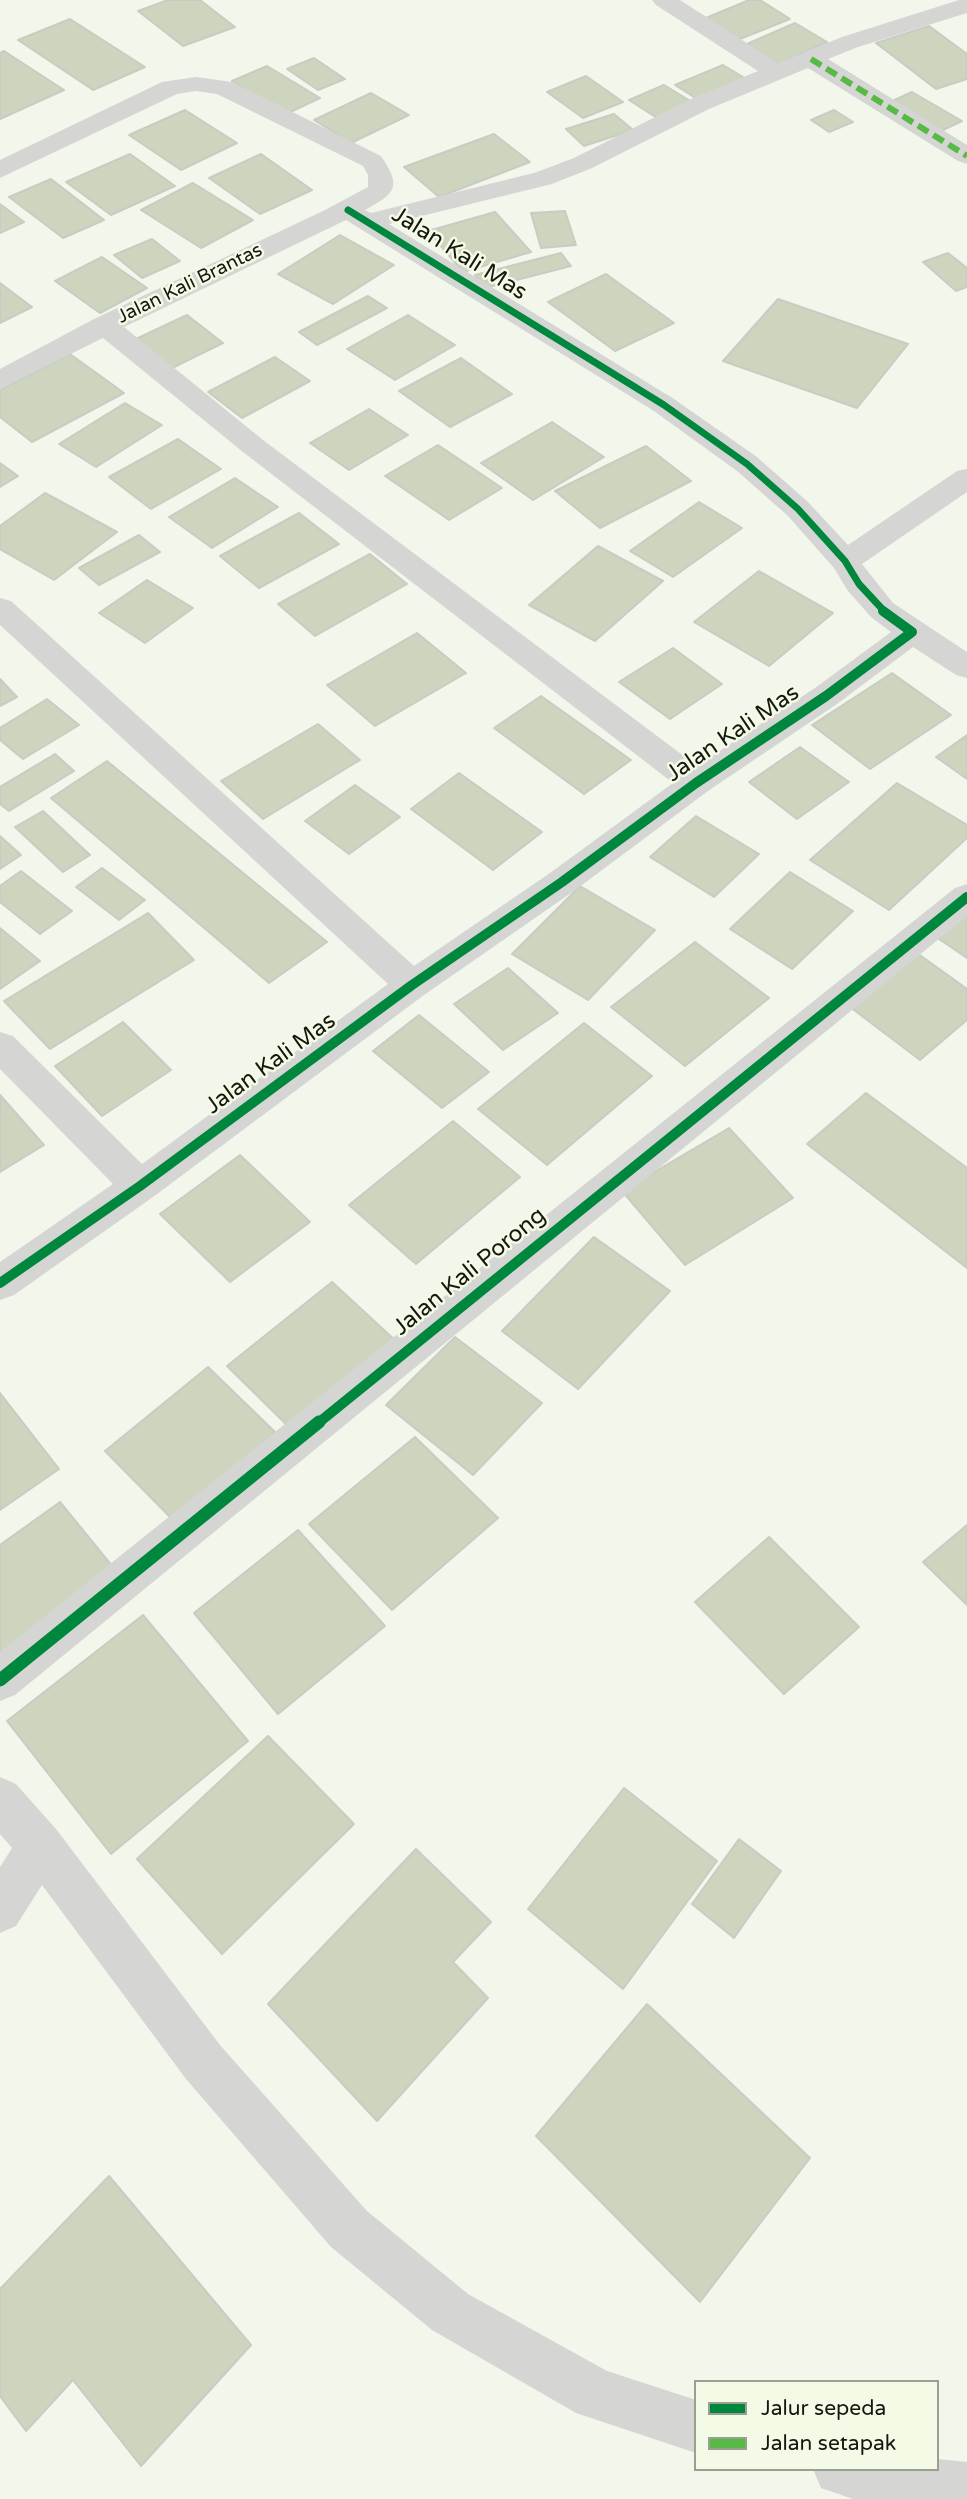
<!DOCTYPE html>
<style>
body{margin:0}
#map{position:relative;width:967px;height:2499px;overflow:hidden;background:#f2f6eb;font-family:"Varela Round",sans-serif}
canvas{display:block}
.legend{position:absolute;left:694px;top:2380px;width:245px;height:91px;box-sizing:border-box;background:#f3fbe6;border:2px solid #9aa090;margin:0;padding:9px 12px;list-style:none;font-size:21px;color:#151710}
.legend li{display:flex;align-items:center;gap:14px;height:35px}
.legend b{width:35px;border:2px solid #9aa090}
</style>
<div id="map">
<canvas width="967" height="2499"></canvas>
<ul class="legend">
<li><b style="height:9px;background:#00873e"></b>Jalur sepeda</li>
<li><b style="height:9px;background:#58b947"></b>Jalan setapak</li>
</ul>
</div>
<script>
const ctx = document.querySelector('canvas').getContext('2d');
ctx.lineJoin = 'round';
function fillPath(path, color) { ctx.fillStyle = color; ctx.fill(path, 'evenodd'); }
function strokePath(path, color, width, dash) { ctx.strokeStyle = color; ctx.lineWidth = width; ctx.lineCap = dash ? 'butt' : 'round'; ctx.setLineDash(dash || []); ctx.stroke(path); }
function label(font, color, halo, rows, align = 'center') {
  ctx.font = font + ' "Varela Round",sans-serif'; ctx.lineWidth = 5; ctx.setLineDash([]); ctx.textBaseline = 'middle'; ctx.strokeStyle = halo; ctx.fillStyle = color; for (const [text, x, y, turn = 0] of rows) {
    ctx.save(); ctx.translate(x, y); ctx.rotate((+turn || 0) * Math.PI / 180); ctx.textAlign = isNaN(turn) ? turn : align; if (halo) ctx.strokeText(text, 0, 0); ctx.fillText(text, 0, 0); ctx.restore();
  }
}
const building = new Path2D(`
 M168 0H200L235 27 183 46 138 11Z
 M749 0H760L790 19 740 39 706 18Z
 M70 19 145 67 93 90 18 40Z
 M795 23 827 42 779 64 747 44Z
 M929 26 967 54V79L936 89 876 43Z
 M4 51 64 90 0 119V53Z
 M314 58 345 79 318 90 287 69Z
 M723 65 748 80 700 101 675 85Z
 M267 66 320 98 284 115 232 81Z
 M586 76 623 102 583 118 547 92Z
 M664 85 692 102 657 118 629 100Z
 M912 92 962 121 939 132 888 103Z
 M371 93 409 115 351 143 314 120Z
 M185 110 237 143 181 170 129 135Z
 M834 110 853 122 829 132 811 120Z
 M614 114 633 130 584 146 566 129Z
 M494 134 530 162 439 197 404 167Z
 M130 154 175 186 111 215 66 182Z
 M261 154 312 190 260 214 209 178Z
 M51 179 104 220 63 238 9 197Z
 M193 183 253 220 201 248 141 210Z
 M0 204 24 222 0 233Z
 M565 211 576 245 541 248 531 213Z
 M495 212 531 252 463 272 428 231Z
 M340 235 394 265 333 304 278 274Z
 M152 239 180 261 142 278 114 255Z
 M561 253 571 266 485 288 475 275Z
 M948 253 967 268V287L956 291 923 262Z
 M102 257 147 288 100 313 55 281Z
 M606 274 674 323 615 351 548 302Z
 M0 283 32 307 0 323Z
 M368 296 387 308 317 345 299 332Z
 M778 299 908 344 857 408 723 361Z
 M187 315 223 343 172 368 136 339Z
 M408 315 455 345 395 380 347 349Z
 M70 354 124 393 32 442 0 417V390Z
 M275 357 310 381 242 418 208 392Z
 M461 358 512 394 450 427 399 391Z
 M125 403 162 425 96 467 59 444Z
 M369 409 408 435 349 470 310 443Z
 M552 422 604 457 533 500 481 463Z
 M178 439 221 469 151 509 109 477Z
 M438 445 502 488 449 520 385 476Z
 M646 446 691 481 600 528 555 491Z
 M0 463 18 476 0 487Z
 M235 478 278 507 212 548 169 517Z
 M45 493 117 532 54 580 0 549V526Z
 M699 502 742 528 673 577 630 551Z
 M299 513 339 544 259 588 220 556Z
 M139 535 160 552 99 585 79 568Z
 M598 546 663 581 595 641 529 605Z
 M370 554 407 584 315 636 278 604Z
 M759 571 833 613 769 666 694 622Z
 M147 580 193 608 145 643 99 613Z
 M417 633 466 673 375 726 327 685Z
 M673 648 722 684 670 719 619 682Z
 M892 673 951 715 870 769 812 725Z
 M0 679 17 697 0 706Z
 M541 696 631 760 584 794 494 728Z
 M47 699 79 725 23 759 0 740V728Z
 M318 724 360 760 263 819 221 781Z
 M967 735V779L936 757Z
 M800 747 849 782 797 819 749 782Z
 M55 754 74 771 9 811 0 804V787Z
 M107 761 327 942 269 983 51 798Z
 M459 773 542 832 493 870 411 809Z
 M897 783 967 825V838L889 910 810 860Z
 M355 785 400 817 349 854 305 821Z
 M43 811 90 855 63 872 15 827Z
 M696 816 759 854 714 897 650 857Z
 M0 836 21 855 0 869Z
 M102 868 145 900 119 920 76 887Z
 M21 871 72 911 40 934 0 902V886Z
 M790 872 853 911 792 969 730 929Z
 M580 886 655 930 588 1000 512 954Z
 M967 904V958L933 935Z
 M148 913 194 960 50 1049 4 1001Z
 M0 928 40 961 0 989Z
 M695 942 769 998 685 1066 611 1007Z
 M917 953 967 989V1020L920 1060 850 1007Z
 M508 968 558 1013 503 1050 454 1004Z
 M419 1015 489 1072 442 1108 373 1051Z
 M123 1022 171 1070 102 1116 55 1066Z
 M584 1023 652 1076 547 1165 478 1109Z
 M866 1093 967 1168V1268L807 1144Z
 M0 1095 44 1145 0 1172Z
 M453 1121 520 1177 416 1264 349 1205Z
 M729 1128 793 1198 685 1265 622 1191Z
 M240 1155 310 1222 230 1282 160 1214Z
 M594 1237 670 1291 578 1389 502 1331Z
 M332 1282 397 1342 292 1430 227 1366Z
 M455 1337 542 1403 473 1475 386 1405Z
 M208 1367 275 1432 172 1519 105 1451Z
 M0 1393 59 1469 0 1510Z
 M415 1437 498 1518 392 1610 309 1524Z
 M60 1502 117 1572 0 1660V1545Z
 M967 1525V1605L923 1562Z
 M298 1530 385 1626 278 1714 194 1613Z
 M769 1537 859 1627 784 1694 695 1602Z
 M143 1615 248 1741 111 1854 7 1721Z
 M268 1736 354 1824 222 1954 137 1859Z
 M624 1788 717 1861 623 1989 528 1909Z
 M739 1839 781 1871 734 1938 692 1904Z
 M416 1849 491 1922 453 1962 488 1998 377 2121 268 2004Z
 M647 2004 810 2158 700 2302 536 2136Z
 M109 2176 251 2345 141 2466 73 2380 26 2431 0 2396V2289Z`);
fillPath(building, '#cdd5be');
strokePath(building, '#c8ccc3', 2);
fillPath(new Path2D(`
 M652 0H680L778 63 842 37 959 0H967V13L858 47 828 59 967 145V164L958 161 808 68 709 109 592 168 552 184 389 224 674 399 757 457 808 502 848 545 957 471 967 469V492L862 564 893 603 967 652V678L956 675 913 647 837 704 708 791 574 891 424 995 153 1197 14 1295 0 1300V1262L113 1184 0 1069V1032L13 1036 142 1164 388 984 0 625V598L11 601 414 966 550 873 673 783 243 452 103 338 0 389V369L94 319 323 211 368 187V175L363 166 217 94 196 91 177 94 0 178V160L162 82 196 77 232 82 381 156C402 187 396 193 365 210L371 213 534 173 574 158 691 99 758 71 656 5ZM346 220 654 411 737 471 788 516 834 568 848 591 871 617 891 632 815 688 697 766 263 440 124 327Z
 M967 884V916L15 1695 0 1701V1652L955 888Z`), '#d5d6d4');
fillPath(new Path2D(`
 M0 1777 16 1784 56 1829 220 2045 367 2211 468 2294 607 2371 696 2400V2453L576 2413 432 2330 331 2247 186 2079 42 1885 16 1926 0 1933V1867L12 1848 0 1834Z
 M937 2459 967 2462V2499H853L821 2488 813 2469H937Z`), '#d5d6d4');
strokePath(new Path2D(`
 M811 59 967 156`), '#58b947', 6, [12, 6]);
strokePath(new Path2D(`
 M348 210 664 405 747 464 798 509 845 561 859 584 885 612`), '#00873e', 7);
strokePath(new Path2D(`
 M0 1283 140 1186 412 985 562 882 696 783 826 696 912 632 883 611
 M317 1424 967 897`), '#00873e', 10);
strokePath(new Path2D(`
 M0 1680 319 1422`), '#00873e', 13);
label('19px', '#151710', '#f3fbe6', [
 ["Jalan Kali Brantas",190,284,-26]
]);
label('23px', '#151710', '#f3fbe6', [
 ["Jalan Kali Mas",459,254,32],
 ["Jalan Kali Mas",733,734,-34],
 ["Jalan Kali Mas",271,1064,-36],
 ["Jalan Kali Porong",470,1272,-39]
]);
</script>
